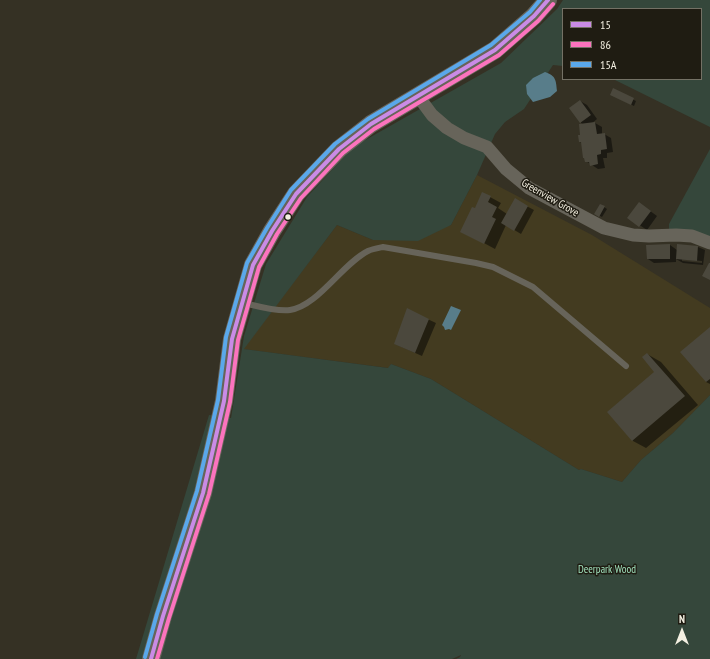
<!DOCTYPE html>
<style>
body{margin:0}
#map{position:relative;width:710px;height:659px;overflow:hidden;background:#353124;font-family:"PT Sans Narrow",sans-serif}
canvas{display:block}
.legend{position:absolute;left:562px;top:8px;width:140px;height:72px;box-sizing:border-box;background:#1f1c12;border:1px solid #747165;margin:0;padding:5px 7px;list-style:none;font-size:12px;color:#f4f0e2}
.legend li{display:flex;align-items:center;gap:8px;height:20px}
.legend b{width:20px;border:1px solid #747165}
.north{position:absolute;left:662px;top:611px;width:40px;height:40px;-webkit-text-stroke:3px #1f1c12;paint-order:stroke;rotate:0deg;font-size:11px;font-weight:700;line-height:16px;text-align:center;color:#f4f0e2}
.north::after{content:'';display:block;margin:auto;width:14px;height:18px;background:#f4f0e2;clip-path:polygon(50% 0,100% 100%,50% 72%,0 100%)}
</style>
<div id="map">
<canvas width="710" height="659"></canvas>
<ul class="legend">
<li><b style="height:5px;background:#ca8be6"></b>15</li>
<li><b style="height:5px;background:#fc73be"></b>86</li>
<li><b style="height:5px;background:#5aa8eb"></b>15A</li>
</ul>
<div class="north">N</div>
</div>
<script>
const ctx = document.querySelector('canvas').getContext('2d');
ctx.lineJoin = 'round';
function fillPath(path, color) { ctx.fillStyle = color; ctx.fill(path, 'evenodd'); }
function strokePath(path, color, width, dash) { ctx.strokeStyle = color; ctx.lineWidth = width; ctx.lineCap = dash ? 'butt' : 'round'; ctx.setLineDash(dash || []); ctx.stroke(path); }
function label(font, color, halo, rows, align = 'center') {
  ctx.font = font + ' "PT Sans Narrow",sans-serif'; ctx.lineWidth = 3; ctx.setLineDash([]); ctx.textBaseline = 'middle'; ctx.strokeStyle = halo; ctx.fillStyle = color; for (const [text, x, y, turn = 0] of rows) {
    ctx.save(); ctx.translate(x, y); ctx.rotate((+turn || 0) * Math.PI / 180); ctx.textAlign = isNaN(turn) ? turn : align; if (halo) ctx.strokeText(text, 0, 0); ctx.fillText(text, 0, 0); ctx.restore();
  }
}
fillPath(new Path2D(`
 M477 175 592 235 710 308V395L673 433 641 460 622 482 581 469 579 470 431 379 391 364 389 368 243 349 337 225 373 240 451 225Z`), '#433b20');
fillPath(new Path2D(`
 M563 0H710V127L613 79H701V9H563V66L553 65 524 109 505 122 495 134 477 175 451 225 418 241 373 240 337 225 244 349 388 368 391 364 431 379 579 470 581 469 622 482 641 460 673 433 710 395V659H456L460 657 461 655 452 659H136L209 415 231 418 244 336 266 264 307 197 353 147 501 63 557 9Z
 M710 149V237L669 230V224Z`), '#35473b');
fillPath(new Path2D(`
 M545 72C556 76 556 80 557 91L550 97 533 102 527 94 526 85 533 78Z
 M451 306 461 310 451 330 449 329 445 330 444 327 442 325Z`), '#587d8a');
fillPath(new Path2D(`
 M613 90 636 101 634 106 614 96Z
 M580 101 587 105 597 119 591 124 595 123 602 127V134H604L611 138 613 152 607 153V158H603L605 168 598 169 586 161 582 143 580 142 584 125 581 123Z
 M490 197 501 203 498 208 507 214 515 200 534 210 521 234 506 225 495 249 471 236 475 210Z
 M601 205 607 209 602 217 595 213Z
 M646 208 657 216 647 230 629 218Z
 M670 245 677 250 698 247 705 250 703 265 683 263 676 259V262L654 263 648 259ZM682 259 702 261V263L682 261Z
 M408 310 436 323 422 356 395 344Z
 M710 328V384L706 382Z
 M647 354 661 362 698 405 646 448 633 441 608 412 656 372Z`), '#0007');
fillPath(new Path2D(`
 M613 88 634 98 631 105 610 95Z
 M580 100 591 115 580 123 569 108Z
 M595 122 597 134 605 133 607 149 601 150V154L597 155 598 164 590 166 589 162H585L584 158H583L581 142H579L578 135H580L579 124Z
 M482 192 491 196 488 202 497 207 492 217 496 219 484 244 460 232 472 207 475 208Z
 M515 198 528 206 514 231 501 223Z
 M639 202 651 211 639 227 627 218Z
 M600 204 605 206 599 217 594 214Z
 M670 244V259H647L646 245Z
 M677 244 698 246 697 261 676 259Z
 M709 263H710V280L702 276Z
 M407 308 429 319 415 353 394 344Z
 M710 327V379L706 382 680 352Z
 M647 353 685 396 632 441 607 412 654 372 642 357Z`), '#4b483d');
strokePath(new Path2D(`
 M244 303C257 306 277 312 290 310 318 306 342 264 368 251 372 249 378 248 383 247L476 263 493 267 533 287 626 366`), '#67645a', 6);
strokePath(new Path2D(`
 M418 96 432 115 447 128 464 138 487 147 506 169 529 188 604 228 633 235 649 236 676 235 692 236 710 243`), '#67645a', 13);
strokePath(new Path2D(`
 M151 659 163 616 203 493 224 401 232 339 253 265 272 231 296 194 339 149 371 124 495 50 534 16 548 0`), '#67645a', 18);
strokePath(new Path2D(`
 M151 659 163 616 203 493 224 401 232 339 253 265 272 231 296 194 339 149 371 124 495 50 534 16 548 0`), '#ca8be6', 4);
strokePath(new Path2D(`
 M157 659 169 618 209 494 230 402 238 340 259 267 277 234 301 198 343 153 374 129 499 55 538 21 553 4`), '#fc73be', 4);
strokePath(new Path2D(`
 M145 657 157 614 197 491 218 400 226 337 247 263 267 228 291 190 335 144 368 119 491 45 530 12 540 0`), '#5aa8eb', 4);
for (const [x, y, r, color] of [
 [288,217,3.5,"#f4f0e2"]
]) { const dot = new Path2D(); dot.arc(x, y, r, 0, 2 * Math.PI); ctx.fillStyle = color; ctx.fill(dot); strokePath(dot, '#1f1c12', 1.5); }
label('11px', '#f4f0e2', '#1f1c12', [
 ["Greenview Grove",550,198,30]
]);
label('11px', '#a0e1bd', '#1f1c12', [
 ["Deerpark Wood",607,570]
]);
</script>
